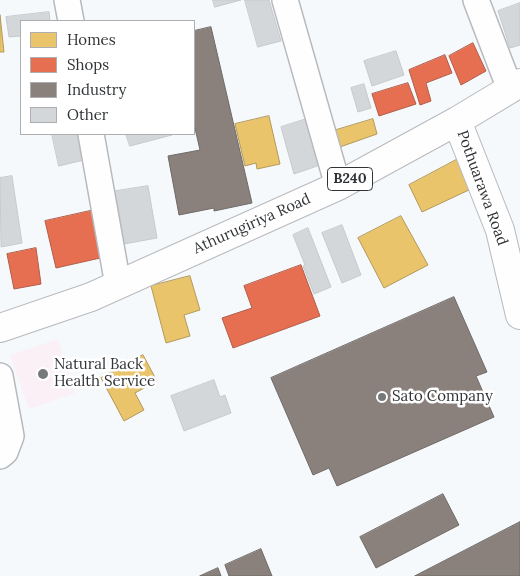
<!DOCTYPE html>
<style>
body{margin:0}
#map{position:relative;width:520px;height:576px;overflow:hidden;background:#f6f9fc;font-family:Lora,serif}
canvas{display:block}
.legend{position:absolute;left:20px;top:20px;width:175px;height:115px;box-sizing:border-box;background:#fff;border:1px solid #adaeaf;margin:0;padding:6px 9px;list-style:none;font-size:15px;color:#313437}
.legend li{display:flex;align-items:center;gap:10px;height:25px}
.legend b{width:25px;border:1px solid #adaeaf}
</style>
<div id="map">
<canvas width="520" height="576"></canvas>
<ul class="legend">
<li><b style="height:14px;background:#e9c46a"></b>Homes</li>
<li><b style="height:14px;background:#e76f51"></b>Shops</li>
<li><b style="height:14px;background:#8a817c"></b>Industry</li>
<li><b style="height:14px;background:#d4d7da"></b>Other</li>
</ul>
</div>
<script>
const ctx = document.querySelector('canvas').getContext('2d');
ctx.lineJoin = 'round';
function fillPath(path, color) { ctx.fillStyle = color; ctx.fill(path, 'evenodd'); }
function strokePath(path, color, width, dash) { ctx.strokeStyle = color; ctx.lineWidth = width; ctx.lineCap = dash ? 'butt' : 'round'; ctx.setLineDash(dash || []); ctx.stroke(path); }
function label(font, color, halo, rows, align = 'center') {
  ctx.font = font + ' Lora,serif'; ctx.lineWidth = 5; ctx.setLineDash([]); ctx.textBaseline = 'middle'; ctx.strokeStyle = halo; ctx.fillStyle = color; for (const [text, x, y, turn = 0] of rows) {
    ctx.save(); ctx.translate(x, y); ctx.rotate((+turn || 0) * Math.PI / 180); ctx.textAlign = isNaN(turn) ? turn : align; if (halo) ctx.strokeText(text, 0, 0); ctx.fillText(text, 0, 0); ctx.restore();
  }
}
fillPath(new Path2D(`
 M58 339 75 393 29 409 10 355Z`), '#faf0f5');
const homes = new Path2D(`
 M0 15 4 52H0Z
 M269 116 280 164 257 169 256 163 245 166 235 124Z
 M373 119 377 134 337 148 333 131Z
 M458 159 471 189 422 212 409 185Z
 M401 216 428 265 384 288 358 238Z
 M190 276 200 310 184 315 190 336 166 343 151 286Z
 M143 355 157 381 135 393 144 410 124 421 101 378Z`);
fillPath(homes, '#e9c46a');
strokePath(homes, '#b2995b', 1);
const shops = new Path2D(`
 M473 43 486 71 461 85 449 56Z
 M445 55 452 73 426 83 431 101 420 105 409 70Z
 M408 83 416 104 379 116 372 94Z
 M99 209 109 256 56 268 45 221Z
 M36 248 41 284 14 289 7 254Z
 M301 265 320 316 233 348 222 318 252 308 244 286Z`);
fillPath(shops, '#e76f51');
strokePath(shops, '#b05d49', 1);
const industry = new Path2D(`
 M211 27 252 203 214 211V208L179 215 168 156 200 150 194 124V31Z
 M454 297 487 372 476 376 494 417 337 486 329 468 313 475 271 378Z
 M443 494 459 525 376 568 360 537Z
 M520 522V576H415Z
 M261 549 272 576H229L225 565Z
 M218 568 221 576H200Z`);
fillPath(industry, '#8a817c');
strokePath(industry, '#6f6a67', 1);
const building = new Path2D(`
 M213 0H241L215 7Z
 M245 0H269L281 41 258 47Z
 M520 3V45L510 48 498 11Z
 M49 12 50 21H21V36L9 37 6 17Z
 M396 51 404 75 372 86 364 61Z
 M364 84 371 108 358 112 351 88Z
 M313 117 326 163 294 174 281 127Z
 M52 134H78L84 160 59 166Z
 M126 134H172V135L130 146Z
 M12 176 22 243 1 247 0 178Z
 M148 186 157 238 113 246 104 193Z
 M342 225 361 275 342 283 322 233Z
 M308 228 331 287 314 294 303 266 305 265 293 235Z
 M214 380 220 397 225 395 231 413 184 431 171 396Z`);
fillPath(building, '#d4d7da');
strokePath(building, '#c7cacd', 1);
const minor = new Path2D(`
 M67 0 71 21
 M285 0 338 186
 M476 0 510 89
 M91 134 118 285
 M0 376 11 436 5 452 0 456`);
const primary = new Path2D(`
 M457 121 500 230 520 315
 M0 328 91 297 338 186 457 121 520 83`);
strokePath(minor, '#b7b9bc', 28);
strokePath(primary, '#b7b9bc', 30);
strokePath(minor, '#fefeff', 25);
strokePath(primary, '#fefeff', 28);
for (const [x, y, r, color] of [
 [43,374,6,"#76797c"],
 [382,397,5,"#76797c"]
]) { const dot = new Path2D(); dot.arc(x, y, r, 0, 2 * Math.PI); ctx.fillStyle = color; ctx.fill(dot); strokePath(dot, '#fff', 2); }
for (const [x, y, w] of [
 [350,179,45]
]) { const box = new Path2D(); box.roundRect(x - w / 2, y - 11.5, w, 23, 4); ctx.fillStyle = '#fff'; ctx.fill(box); strokePath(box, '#313437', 1); }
label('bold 14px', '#313437', null, [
 ["B240",350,179]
]);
label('15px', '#313437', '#fff', [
 ["Pothuarawa Road",482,188,70],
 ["Athurugiriya Road",252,224,-24]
]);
label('15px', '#313437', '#fff', [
 ["Natural Back",54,365],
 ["Health Service",54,382],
 ["Sato Company",392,397]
], 'left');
</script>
